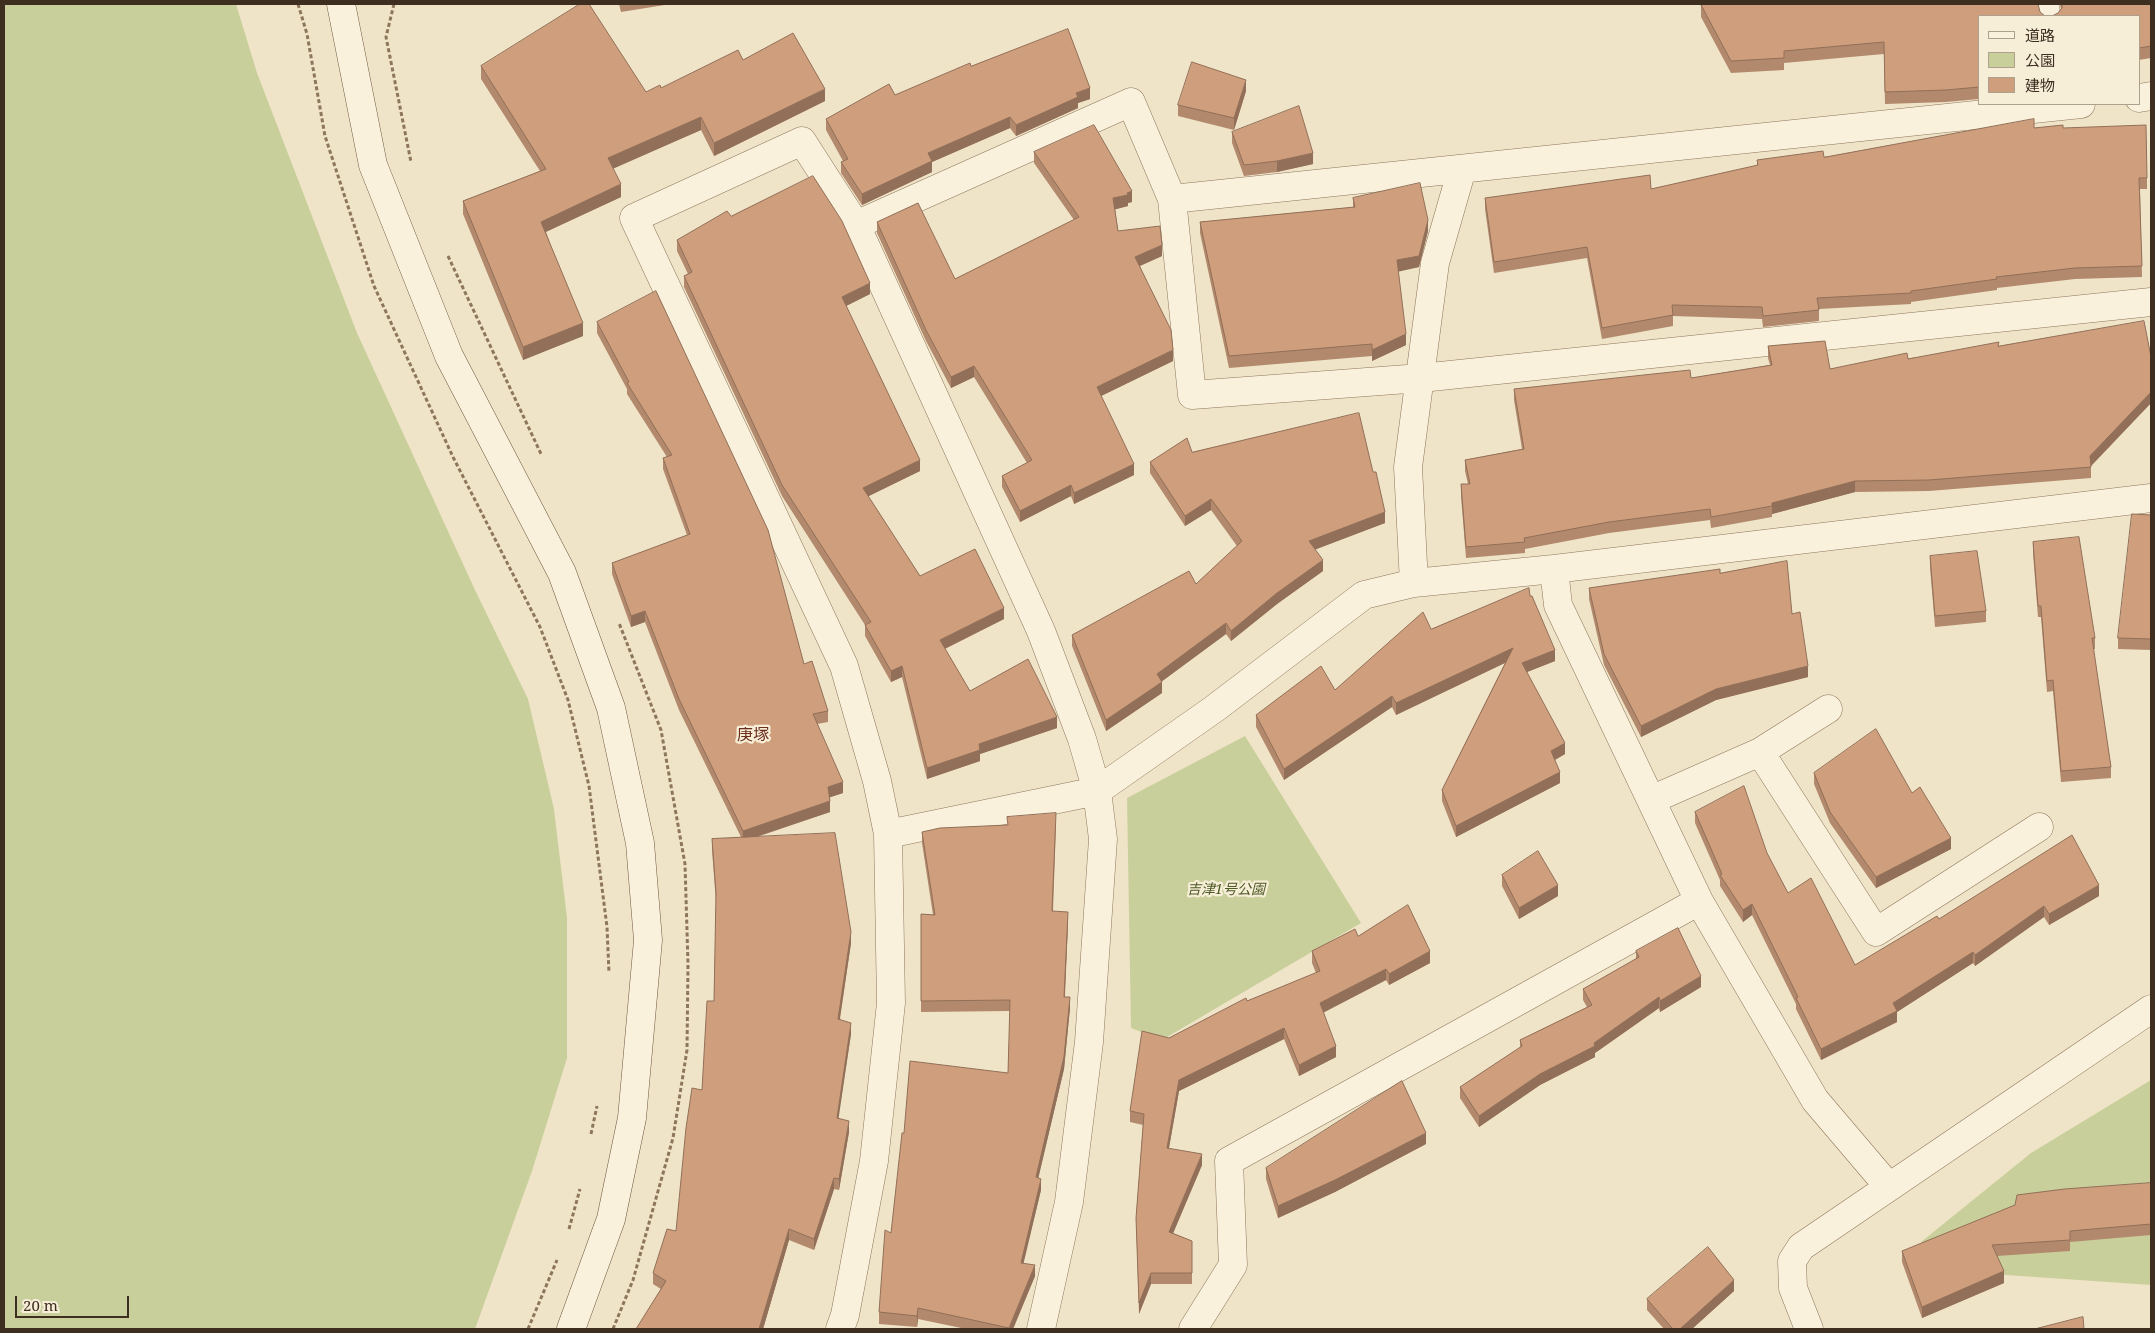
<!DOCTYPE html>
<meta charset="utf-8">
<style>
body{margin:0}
#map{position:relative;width:2155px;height:1333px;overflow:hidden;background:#f0e4c8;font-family:"Noto Serif","Noto Sans JP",serif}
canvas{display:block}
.frame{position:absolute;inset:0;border:5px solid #3d2e20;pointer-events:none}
.legend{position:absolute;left:1978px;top:15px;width:162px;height:90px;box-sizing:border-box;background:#f7eed8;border:1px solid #ada18e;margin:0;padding:6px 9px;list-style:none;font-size:15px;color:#3d2e20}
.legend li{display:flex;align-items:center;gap:10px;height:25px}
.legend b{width:25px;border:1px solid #ada18e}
.scale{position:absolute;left:15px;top:1296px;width:114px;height:22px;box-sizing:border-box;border:2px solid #3d2e20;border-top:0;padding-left:6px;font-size:15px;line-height:18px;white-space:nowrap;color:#3d2e20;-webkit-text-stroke:4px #f7eed8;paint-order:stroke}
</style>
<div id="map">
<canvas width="2155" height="1333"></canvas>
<div class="frame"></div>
<ul class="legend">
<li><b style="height:6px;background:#faf1dc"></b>道路</li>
<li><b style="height:14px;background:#c9cf9b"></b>公園</li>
<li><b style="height:14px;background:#cf9f7d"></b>建物</li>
</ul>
<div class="scale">20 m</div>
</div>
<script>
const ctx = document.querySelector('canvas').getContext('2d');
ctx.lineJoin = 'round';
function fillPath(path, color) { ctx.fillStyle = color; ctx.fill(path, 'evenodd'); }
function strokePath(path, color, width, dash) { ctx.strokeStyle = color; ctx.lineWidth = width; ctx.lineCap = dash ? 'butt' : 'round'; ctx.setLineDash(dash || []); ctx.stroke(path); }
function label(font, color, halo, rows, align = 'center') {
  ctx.font = font + ' "Noto Serif","Noto Sans JP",serif'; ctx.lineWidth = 4.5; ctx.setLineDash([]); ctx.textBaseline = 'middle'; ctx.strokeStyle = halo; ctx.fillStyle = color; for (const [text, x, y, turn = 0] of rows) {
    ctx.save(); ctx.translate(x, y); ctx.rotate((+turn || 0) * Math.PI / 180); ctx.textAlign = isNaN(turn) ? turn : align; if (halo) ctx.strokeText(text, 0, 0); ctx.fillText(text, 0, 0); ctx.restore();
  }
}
fillPath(new Path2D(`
 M4 4H236L257 73 357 333 475 590 528 699 554 809 567 918V1058L532 1171 475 1329H4Z
 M1245 736 1361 923 1162 1040 1131 1028 1127 798Z
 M2151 1080V1285L1963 1272 1921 1242 2031 1153Z`), '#c9cf9b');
const lane = new Path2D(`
 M2048 4 2050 16`);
const street = new Path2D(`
 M2139 98 2151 96
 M1172 199 2081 104
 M856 225 1131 102 1172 199 1192 395 1421 378 2151 302
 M1554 569 1558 605 1699 901 1815 1100 1889 1187
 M1414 583 1408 467 1435 263 1462 169
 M1760 752 1876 932 2039 827
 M1651 800 1760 752 1828 709
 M888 834 1097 791 1214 709 1364 595 1414 583 1554 569 2151 498
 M840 1329 845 1315 874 1161 891 1003 888 834 877 781 844 666 634 218 802 141 856 225 1041 631 1082 739 1097 791 1103 839 1089 1042 1069 1202 1041 1329
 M1193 1329 1233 1265 1229 1161 1699 901
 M1809 1329 1793 1288 1792 1261 1801 1247 2151 1009`);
const secondary = new Path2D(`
 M341 4 373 165 449 356 562 573 611 708 640 843 648 940 632 1118 611 1219 571 1329`);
strokePath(lane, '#8d765c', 22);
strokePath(street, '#8d765c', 29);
strokePath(secondary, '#6f573f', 29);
strokePath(new Path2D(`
 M298 4 307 34 325 136 374 286 453 457 540 627 568 700 589 786 607 927 609 973
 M394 4 386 37 411 162
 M448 256 542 456
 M591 1134 597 1106
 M569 1229 580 1189
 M528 1329 557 1260
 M613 1329 633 1280 673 1138 687 1050 688 964 685 864 661 730 619 623`), '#8d765c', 3, [4, 2.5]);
strokePath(lane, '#faf1dc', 21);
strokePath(street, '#faf1dc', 28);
strokePath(secondary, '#faf1dc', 28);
fillPath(new Path2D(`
 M619 4H671L621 12Z
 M2060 4H2151V58L2139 60V16L2058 13 2061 9Z
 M1701 5 1979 16V99L1946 102 1885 104 1884 54 1784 63V70L1731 73 1701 17Z
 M743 60 825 101 714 156 701 130 613 168 621 197 546 232 583 336 523 360 463 214V201L540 171 481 79V66L646 92 661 88Z
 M971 66 1090 99 1078 103V108L1016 136 1010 128 932 162V172L862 205 841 173V162L843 161 826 130V119L895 95Z
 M1246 91 1234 130 1178 116V105Z
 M2034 128H2063L2147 178V189H2140L2142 277 2075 279 1997 288V290L1911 302V304L1819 309V321L1763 327 1762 319 1673 316V326L1602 339 1587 258 1494 273 1485 209V198L1651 189 1757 166V160L1824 157Z
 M1232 132 1313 164 1277 172 1244 176 1232 143Z
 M1034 152 1132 202 1128 203V206L1115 209 1118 231 1162 256 1140 266 1173 361 1101 396 1134 475 1074 504 1071 496 1020 522 1002 487V476L1027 463 974 377 951 388 926 341 877 233V222L955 279 1074 220 1034 163Z
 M1353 198 1428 231 1419 267 1398 271 1406 345 1372 361V356L1229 368 1200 233V222L1353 207Z
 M731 216 870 294 846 306 920 471 868 496 920 576 1004 619 945 649 970 691 1057 728 980 754V761L927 779 902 677 891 682 865 636V625L782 496 684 287V276L688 274 677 251V240Z
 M597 322 804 664 828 711V722L817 724 843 793 830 797V812L757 837 851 943 840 1019 851 1034 838 1118 849 1132 839 1190 834 1189 814 1250 789 1240 763 1329H636L661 1289 653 1284V1273L676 1231 702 1090 714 1001 716 902 712 850V839L741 837 679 710 645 622 631 627 612 574V563L687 535 663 469V458L667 457 627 394V389L597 333Z
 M1768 346 1830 369 1999 346 2151 403 2091 466V478L1929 491 1855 492 1772 514V517L1711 528 1710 520 1609 533 1525 549V553L1466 558 1461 496V484H1468L1465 471V460L1522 449 1514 400V389L1691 378 1770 365 1768 358Z
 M1192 452 1385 523 1315 549 1323 571 1277 604 1231 641 1226 634 1162 681V693L1106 731 1072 646V635L1196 584 1237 546 1211 510 1185 526 1150 473V462Z
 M2151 515V650L2118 649V638Z
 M2033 542 2095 638V649H2093L2111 767V778L2061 782 2053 691 2047 692 2041 617H2038L2033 553Z
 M1930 556 1986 611V622L1935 627 1930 567Z
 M1720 573 1792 614 1808 677 1716 700 1641 737 1604 665 1589 599V588Z
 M1530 596 1555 661 1527 672 1565 754 1555 760 1560 783 1456 837 1442 801V790L1505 663 1396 715 1392 707 1284 780 1256 727V715L1335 690 1431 629Z
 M1814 773 1951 849 1876 888 1830 823 1814 784Z
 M1695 812 1767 853 1788 893 1855 965 1939 919 2099 896 2049 925 2044 917 1975 966 1973 963 1897 1012V1022L1821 1060 1796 1009V1004L1752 915 1743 922 1720 886V880L1695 823Z
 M1056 824 1053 911 1068 923 1065 997 1070 1008 1064 1069 1038 1178 1041 1190 1023 1263 1035 1276 1013 1329H966L918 1319 917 1327 879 1324V1312L891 1233 904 1133 1008 1073 1010 1011 921 1012V914L933 915 922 843V832Z
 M1502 875 1558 896 1519 919 1502 886Z
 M1358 936 1430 963 1389 985 1386 980 1323 1013 1336 1057 1299 1076 1284 1039 1179 1091 1169 1148 1202 1165 1173 1233 1192 1241V1284H1151L1139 1314 1136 1218 1143 1125 1130 1122V1111L1169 1038 1247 1001 1316 973 1312 963V951Z
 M1636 951 1701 987 1660 1012 1659 1008 1595 1053V1057L1540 1085 1479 1127 1460 1098V1087L1520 1048V1040L1587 1007 1583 1000V989L1636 959Z
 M1426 1144 1335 1192 1278 1218 1266 1179V1168Z
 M2151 1183V1235L2070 1242V1251L1997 1256 2004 1283 1922 1318 1902 1262V1251Z
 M1734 1291 1692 1329H1664L1647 1310V1299Z`), '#b2896c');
fillPath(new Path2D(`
 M1246 80V91L1234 130V118Z
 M1090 88V99L1078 103V108L1016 136V125L1076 93Z
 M825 89V101L714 156V143Z
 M701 117V130L608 171V158Z
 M1010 117V128L932 162V172L862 205V194L928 153Z
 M1313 153V164L1277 172V161Z
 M621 184V197L541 234V222Z
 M1132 191V202L1128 203V206L1113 210V198Z
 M1428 220V231L1419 267 1397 272V260Z
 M1162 245V256L1135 268V257Z
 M870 283V294L842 308V297Z
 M583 323V336L523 360V347Z
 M1406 334V345L1372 361V350Z
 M1173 350V361L1097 398V387Z
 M974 366V377L951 388V377Z
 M2151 392V403L2090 467V456Z
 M920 460V471L863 499V488Z
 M1134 464V475L1074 504V493Z
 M1855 481V492L1772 514V503Z
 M1071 485V496L1020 522V511Z
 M1211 499V510L1185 526V516Z
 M1385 512V523L1309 552V541Z
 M1323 560V571L1277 604 1231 641V631L1277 593Z
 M1004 608V619L940 651V640Z
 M645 611V622L631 627V616Z
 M1226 623V634L1157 685V674Z
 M1513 648V659L1396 715V703Z
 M1555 650V661L1522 674V663Z
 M902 666V677L891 682V671Z
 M1808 666V677L1716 700 1641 737V726L1716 689Z
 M1162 682V693L1106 731V720Z
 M1392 696V707L1284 780V769Z
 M1057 717V728L980 754V761L927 779V768L979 744Z
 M1565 743V754L1551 762V751Z
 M1560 772V783L1456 837V826Z
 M843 782V793L828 798V787Z
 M830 801V812L743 841V831Z
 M1951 838V849L1876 888V877Z
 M1558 885V896L1519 919V908Z
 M2099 885V896L2049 925V914Z
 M1752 904V915L1743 922V910Z
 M2044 906V917L1975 966V955Z
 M1068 912V923L1064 1008V997Z
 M851 932V943L838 1030V1019Z
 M1430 951V963L1389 985V974Z
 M1973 952V963L1897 1012V1022L1821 1060V1049Z
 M1386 969V980L1320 1014V1003Z
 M1701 976V987L1660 1012V1001Z
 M1070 997V1008L1064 1069 1036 1188V1177Z
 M1659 997V1008L1595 1053V1057L1540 1085 1479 1127V1116L1540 1074 1594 1043Z
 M851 1023V1034L837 1129V1118Z
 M1284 1028V1039L1179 1091 1167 1159V1148L1179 1080Z
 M1336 1046V1057L1299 1076V1065Z
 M849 1121V1132L839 1190V1179Z
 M1426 1133V1144L1335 1192 1278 1218V1206Z
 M1202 1154V1165L1169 1243V1232Z
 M834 1178V1189L814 1250V1239Z
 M1041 1179V1190L1021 1274V1263Z
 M789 1229V1240L763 1329H759Z
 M1035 1265V1276L1013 1329H1009Z
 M2004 1271V1283L1922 1318V1307Z
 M1151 1273V1284L1139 1314V1303Z
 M1734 1280V1291L1692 1329H1680Z
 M918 1308V1319L917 1327V1316Z`), '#916f58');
const building = new Path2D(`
 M580 4H589L646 92 660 85 661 88 738 50 743 60 793 33 825 89 714 143 701 117 608 158 621 184 541 222 583 323 523 347 463 201 546 169 481 66Z
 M1722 4H2038L2040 12 2045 16H2050H1979V87L1946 90 1885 92 1884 42 1784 51V58L1731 61 1701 5Z
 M2062 4H2151V46L2139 48V16H2052L2058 13 2062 8Z
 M1068 29 1090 88 1076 93 1078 97 1016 125 1010 117 928 153 932 161 862 194 841 162 848 159 826 119 889 84 895 95 970 63 971 66Z
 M1192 62 1246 80 1234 118 1178 105Z
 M1299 106 1313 153 1277 161 1244 165 1232 132Z
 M2034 119V128L2063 125V128L2146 125 2147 178H2139L2142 266 2075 268 1996 277 1997 279 1911 291V293L1817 298 1819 310 1763 316 1762 307 1672 305 1673 315 1602 328 1587 247 1494 262 1485 198 1650 175 1651 189 1758 165 1757 160 1823 151 1824 157Z
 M1094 125 1132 191 1127 193 1128 195 1113 198 1118 231 1160 226 1162 245 1135 257 1171 330 1173 350 1097 387 1134 464 1074 493 1071 485 1020 511 1002 476 1032 460 974 366 951 377 926 330 877 222 918 203 955 279 1079 217 1034 152Z
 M813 176 842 221 870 283 842 297 920 460 863 488 920 576 975 549 1004 608 940 640 970 691 1028 659 1057 717 979 744 980 750 927 768 902 666 891 671 865 625 871 622 782 485 684 276 692 272 677 240 727 211 731 216Z
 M1420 183 1428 220 1419 256 1397 260 1406 334 1372 350V344L1229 356 1200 222 1355 207 1353 198Z
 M656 291 768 530 804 664 812 661 828 711 813 714 843 782 828 787 830 801 743 831 679 699 645 611 631 616 612 563 690 534 663 458 672 455 627 383 629 382 597 322Z
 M2144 321 2151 357V392L2090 456 2091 467 1929 480 1855 481 1772 503V506L1711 517 1710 509 1609 522 1524 538 1525 542 1466 547 1461 484H1470L1465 460 1524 449 1514 389 1690 370 1691 378 1772 365 1768 346 1825 341 1830 369 1907 353 1908 359 1999 342 1998 346Z
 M1359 413 1373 472H1376L1385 512 1309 541 1323 560 1277 593 1231 631 1226 623 1157 674 1162 682 1106 720 1072 635 1189 571 1196 584 1242 541 1211 499 1185 516 1150 462 1187 438 1192 452Z
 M2132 514 2151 515V639L2118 638Z
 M2079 537 2095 638H2092L2111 767 2061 771 2053 680 2047 681 2041 606H2038L2033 542Z
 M1977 551 1986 611 1935 616 1930 556Z
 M1787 561 1792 614 1800 612 1808 666 1716 689 1641 726 1604 654 1589 588 1720 569V573Z
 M1529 588 1530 596H1532L1555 650 1522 663 1565 743 1551 751 1560 772 1456 826 1442 790 1513 648 1396 703 1392 696 1284 769 1256 715 1321 666 1335 690 1423 612 1431 629Z
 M1876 729 1912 793 1920 787 1951 838 1876 877 1830 812 1814 773Z
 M1744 786 1767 853 1788 893 1811 878 1855 965 1937 916 1939 919 2072 835 2099 885 2049 914 2044 906 1975 955 1973 952 1893 1003 1897 1011 1821 1049 1796 998 1798 997 1752 904 1743 910 1720 875 1722 874 1695 812Z
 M1056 813 1052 911 1068 912 1064 997H1070L1064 1057 1036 1177 1041 1179 1021 1263 1035 1265 1009 1328 918 1308 917 1316 879 1312 885 1230 891 1233 902 1133H904L910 1061 1008 1073 1010 1000 921 1001V914L935 915 922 832 940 828 1008 825 1007 817Z
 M835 833 851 932 838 1019 851 1023 837 1118 849 1121 839 1179 834 1178 814 1239 789 1229 759 1329H636L666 1281 653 1273 667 1229 676 1231 686 1128 692 1088 702 1090 707 1001H714L716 893 712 839Z
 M1538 851 1558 885 1519 908 1502 875Z
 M1408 905 1430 951 1389 974 1386 969 1320 1003 1336 1046 1299 1065 1284 1028 1179 1080 1167 1148 1202 1154 1169 1232 1192 1241V1273H1151L1139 1303 1136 1218 1144 1114 1130 1111 1142 1031 1169 1038 1246 998 1247 1001 1320 971 1312 951 1355 929 1358 936Z
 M1678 928 1701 976 1660 1001 1659 997 1594 1043 1595 1046 1540 1074 1479 1116 1460 1087 1522 1046 1520 1040 1592 1005 1583 989 1639 957 1636 951Z
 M1402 1081 1426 1133 1335 1180 1278 1206 1266 1168Z
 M2151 1183V1224L2070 1231V1240L1992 1245 2004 1271 1922 1307 1902 1251 2015 1205 2017 1195 2065 1189Z
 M1708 1247 1734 1280 1680 1329H1673L1647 1299Z
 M2083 1317 2084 1329H2035Z`);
fillPath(building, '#cf9f7d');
strokePath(building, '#916f58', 1);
label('italic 14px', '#4d5a26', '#f7eed8', [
 ["吉津1号公園",1226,890]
]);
label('16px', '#6b2e1e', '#f7eed8', [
 ["庚塚",753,735]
]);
</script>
